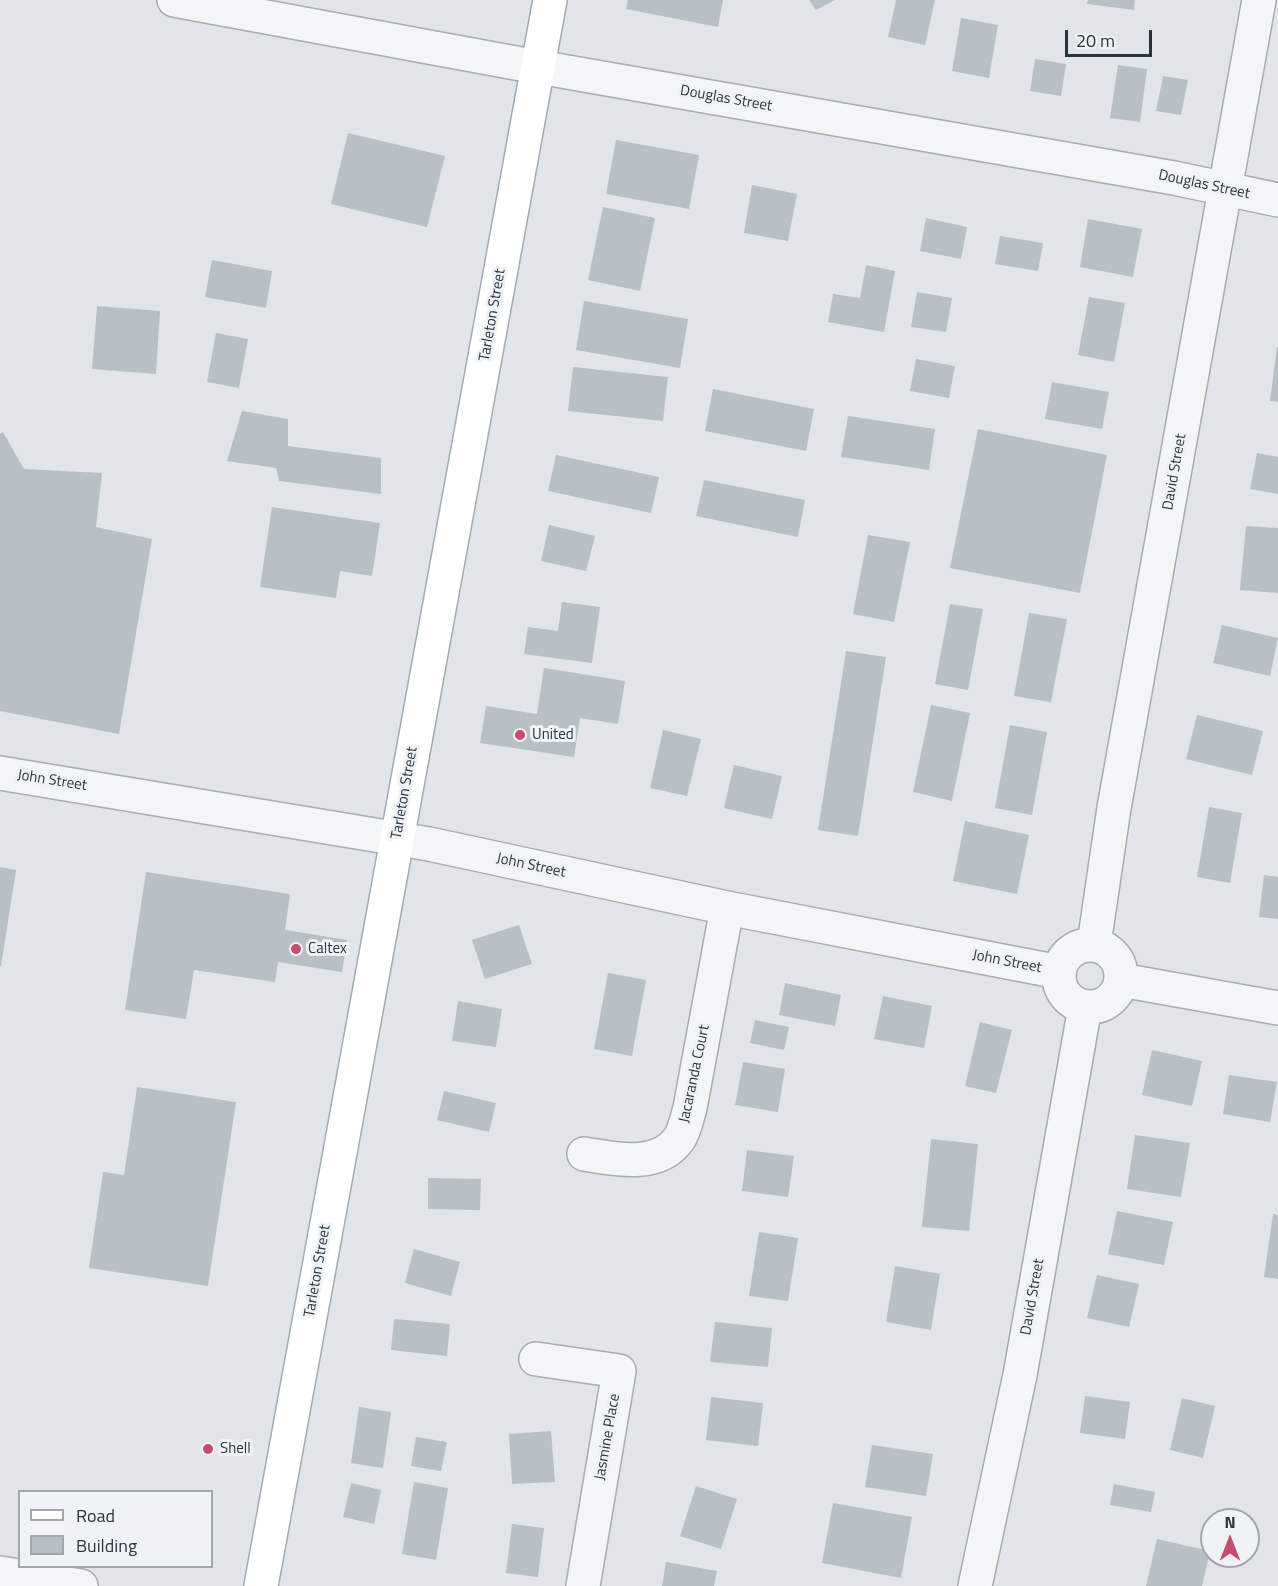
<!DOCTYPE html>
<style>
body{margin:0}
#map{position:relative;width:1278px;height:1586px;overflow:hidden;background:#e1e5e9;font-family:"Titillium Web",sans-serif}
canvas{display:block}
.legend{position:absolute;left:18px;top:1490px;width:195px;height:78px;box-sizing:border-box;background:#f0f3f6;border:2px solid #a1a7ad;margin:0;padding:8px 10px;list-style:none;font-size:18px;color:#2a343f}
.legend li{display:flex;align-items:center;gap:12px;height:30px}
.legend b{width:30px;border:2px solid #a1a7ad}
.north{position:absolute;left:1200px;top:1508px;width:60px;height:60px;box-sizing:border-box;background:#f0f3f6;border:2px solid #a1a7ad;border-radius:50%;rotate:0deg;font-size:16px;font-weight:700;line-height:24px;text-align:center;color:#2a343f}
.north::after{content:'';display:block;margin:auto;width:21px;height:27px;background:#c54e6f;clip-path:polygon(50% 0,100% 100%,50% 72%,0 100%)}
.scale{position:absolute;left:1065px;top:30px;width:87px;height:27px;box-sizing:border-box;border:3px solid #2a343f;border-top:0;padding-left:8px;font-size:18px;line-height:21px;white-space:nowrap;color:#2a343f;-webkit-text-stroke:4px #f0f3f6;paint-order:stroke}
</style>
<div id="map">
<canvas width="1278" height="1586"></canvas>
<ul class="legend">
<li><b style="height:8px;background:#fff"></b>Road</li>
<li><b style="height:16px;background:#b8bfc5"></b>Building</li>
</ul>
<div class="north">N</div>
<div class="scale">20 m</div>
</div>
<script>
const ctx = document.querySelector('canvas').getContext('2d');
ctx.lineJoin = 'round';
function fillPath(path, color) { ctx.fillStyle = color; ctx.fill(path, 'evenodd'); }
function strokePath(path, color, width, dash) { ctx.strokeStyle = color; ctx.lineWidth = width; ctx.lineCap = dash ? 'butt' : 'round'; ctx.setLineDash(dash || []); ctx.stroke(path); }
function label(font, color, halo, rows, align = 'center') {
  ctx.font = font + ' "Titillium Web",sans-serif'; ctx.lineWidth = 6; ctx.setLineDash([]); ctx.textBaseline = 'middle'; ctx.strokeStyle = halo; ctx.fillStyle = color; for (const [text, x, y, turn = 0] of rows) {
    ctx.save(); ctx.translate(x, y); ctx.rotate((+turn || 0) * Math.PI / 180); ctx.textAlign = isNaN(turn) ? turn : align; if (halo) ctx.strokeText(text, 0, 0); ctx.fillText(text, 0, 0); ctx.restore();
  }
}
fillPath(new Path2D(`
 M628 0H723L718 27 626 9Z
 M809 0H835L816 10Z
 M896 0H935L925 45 888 37Z
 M1088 0H1135L1134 10 1087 4Z
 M961 18 998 25 989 78 952 71Z
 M1035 59 1066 64 1061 96 1030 91Z
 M1118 65 1147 69 1140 122 1110 118Z
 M1163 76 1188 80 1181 115 1156 111Z
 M348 133 445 156 427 227 331 204Z
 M616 140 699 155 689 209 606 194Z
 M752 185 797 194 788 241 744 233Z
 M603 207 655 218 640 291 588 280Z
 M926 218 967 227 961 259 920 251Z
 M1088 219 1142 229 1133 277 1080 267Z
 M1000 236 1043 243 1038 271 995 264Z
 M212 260 272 271 266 308 205 297Z
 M866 265 895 271 884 332 828 322 833 294 860 298Z
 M917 292 952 298 946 332 911 327Z
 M1089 297 1125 303 1114 362 1078 355Z
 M584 301 688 319 680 368 576 350Z
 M97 306 160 311 156 374 92 369Z
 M216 333 248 339 239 388 207 382Z
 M1277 347H1278V402L1270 401Z
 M916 359 955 366 949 398 910 391Z
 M573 367 668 377 663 421 568 411Z
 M1052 382 1109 392 1102 429 1045 419Z
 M713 389 814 409 806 451 705 431Z
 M242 411 288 419V446L381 458V494L279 481 276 468 227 461Z
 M848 416 935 429 929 470 841 457Z
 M978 429 1107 455 1080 593 950 568Z
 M3 432 24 469 102 473 96 527 152 539 119 734 0 711V434Z
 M1257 453 1278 457V494L1250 489Z
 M556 455 659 477 651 513 548 491Z
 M704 480 805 500 798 537 696 516Z
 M272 507 380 523 372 576 340 571 336 598 260 587Z
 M549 525 595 536 586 571 541 561Z
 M1246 526 1278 528V593L1240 590Z
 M868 535 910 542 894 622 853 614Z
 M562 602 600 607 592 663 524 654 528 627 558 631Z
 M950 604 983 609 968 690 935 684Z
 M1029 613 1067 619 1051 702 1014 696Z
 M1222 625 1278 638 1270 676 1213 663Z
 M846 651 886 657 858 836 818 830Z
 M544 668 625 681 618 724 580 718 574 757 480 743 486 706 537 714Z
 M931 705 970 713 952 801 913 792Z
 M1197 715 1263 731 1252 775 1186 759Z
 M1010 725 1047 732 1032 815 995 808Z
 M663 730 701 739 687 796 650 788Z
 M734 765 782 776 772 819 724 808Z
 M1209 807 1242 813 1230 883 1197 877Z
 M965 821 1029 835 1017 894 953 881Z
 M0 867 16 870 1 966H0Z
 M146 872 290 894 285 930 347 940 342 972 278 962 275 982 194 970 186 1019 125 1010Z
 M1264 875 1278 877V919L1259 917Z
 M519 925 532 964 485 979 472 940Z
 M608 973 646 980 632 1056 594 1049Z
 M785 983 841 995 835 1026 779 1015Z
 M883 996 932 1006 924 1048 874 1039Z
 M458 1001 502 1009 496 1047 452 1041Z
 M755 1020 789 1027 784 1050 750 1043Z
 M980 1022 1012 1030 996 1093 965 1086Z
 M1152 1050 1202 1061 1192 1106 1142 1095Z
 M743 1062 785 1069 778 1112 735 1105Z
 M1229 1075 1277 1082 1270 1122 1223 1114Z
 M137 1087 236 1102 208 1286 89 1268 103 1172 124 1175Z
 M444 1091 496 1103 489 1132 437 1120Z
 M1135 1135 1190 1143 1181 1197 1127 1189Z
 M931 1139 978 1144 969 1231 922 1227Z
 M747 1150 794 1156 788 1197 742 1191Z
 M428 1178 481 1179 480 1210 428 1209Z
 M1117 1211 1173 1222 1164 1265 1108 1254Z
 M1273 1214 1278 1215V1279L1264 1277Z
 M759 1232 798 1238 788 1301 749 1296Z
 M414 1249 460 1262 451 1296 405 1283Z
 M895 1266 940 1274 931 1330 886 1322Z
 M1097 1275 1139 1284 1129 1327 1087 1318Z
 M394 1319 450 1324 447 1356 391 1350Z
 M715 1322 772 1328 768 1367 710 1362Z
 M1085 1396 1130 1402 1125 1439 1080 1433Z
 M711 1397 763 1403 758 1446 706 1440Z
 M1182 1398 1215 1406 1203 1458 1170 1450Z
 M359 1407 391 1412 383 1468 351 1463Z
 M551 1431 555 1482 512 1484 509 1434Z
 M416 1437 447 1442 441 1471 411 1466Z
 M872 1445 933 1454 926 1496 865 1487Z
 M414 1482 448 1488 436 1560 402 1554Z
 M351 1483 381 1490 374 1524 343 1517Z
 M1114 1484 1155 1492 1151 1512 1110 1505Z
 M696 1486 737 1499 721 1549 680 1536Z
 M833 1503 912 1517 901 1578 822 1563Z
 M512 1524 544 1528 538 1577 506 1573Z
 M1157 1539 1210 1551 1202 1586H1146Z
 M666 1562 717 1571 714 1586H662Z`), '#b8bfc5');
const minor = new Path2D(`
 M174 0 510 62 1174 178 1278 200
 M0 773 429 844 727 908 1059 972
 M1094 944 1114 808 1259 0
 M1059 976a31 31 0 1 1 62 0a31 31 0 1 1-62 0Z
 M1121 980 1278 1008
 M584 1154C615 1159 658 1169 679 1139 685 1130 687 1118 690 1108L727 908
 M536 1359 619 1371 583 1586
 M0 1573 81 1586
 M975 1586 1020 1375 1085 1007`);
const major = new Path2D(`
 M261 1586 550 0`);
strokePath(minor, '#a6acb3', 36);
strokePath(major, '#a1abb3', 36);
strokePath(minor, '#f3f5f7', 33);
strokePath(major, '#fff', 33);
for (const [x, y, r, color] of [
 [520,735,6,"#c54e6f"],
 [296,949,6,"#c54e6f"],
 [208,1449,6,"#c54e6f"]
]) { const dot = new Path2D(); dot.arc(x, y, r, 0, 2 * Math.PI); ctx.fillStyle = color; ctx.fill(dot); strokePath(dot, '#f0f3f6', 2); }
label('15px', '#2a343f', '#f0f3f6', [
 ["Douglas Street",726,99,10],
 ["Douglas Street",1204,185,12],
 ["Tarleton Street",493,315,-80],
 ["David Street",1175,472,-80],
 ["John Street",52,781,9],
 ["Tarleton Street",405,793,-80],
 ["John Street",531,866,12],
 ["John Street",1007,962,11],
 ["Jacaranda Court",695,1074,-78],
 ["Tarleton Street",318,1271,-80],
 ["David Street",1033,1297,-80],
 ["Jasmine Place",608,1437,-80]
]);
label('15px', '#2a343f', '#f0f3f6', [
 ["United",532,735],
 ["Caltex",308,949],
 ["Shell",220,1449]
], 'left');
</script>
